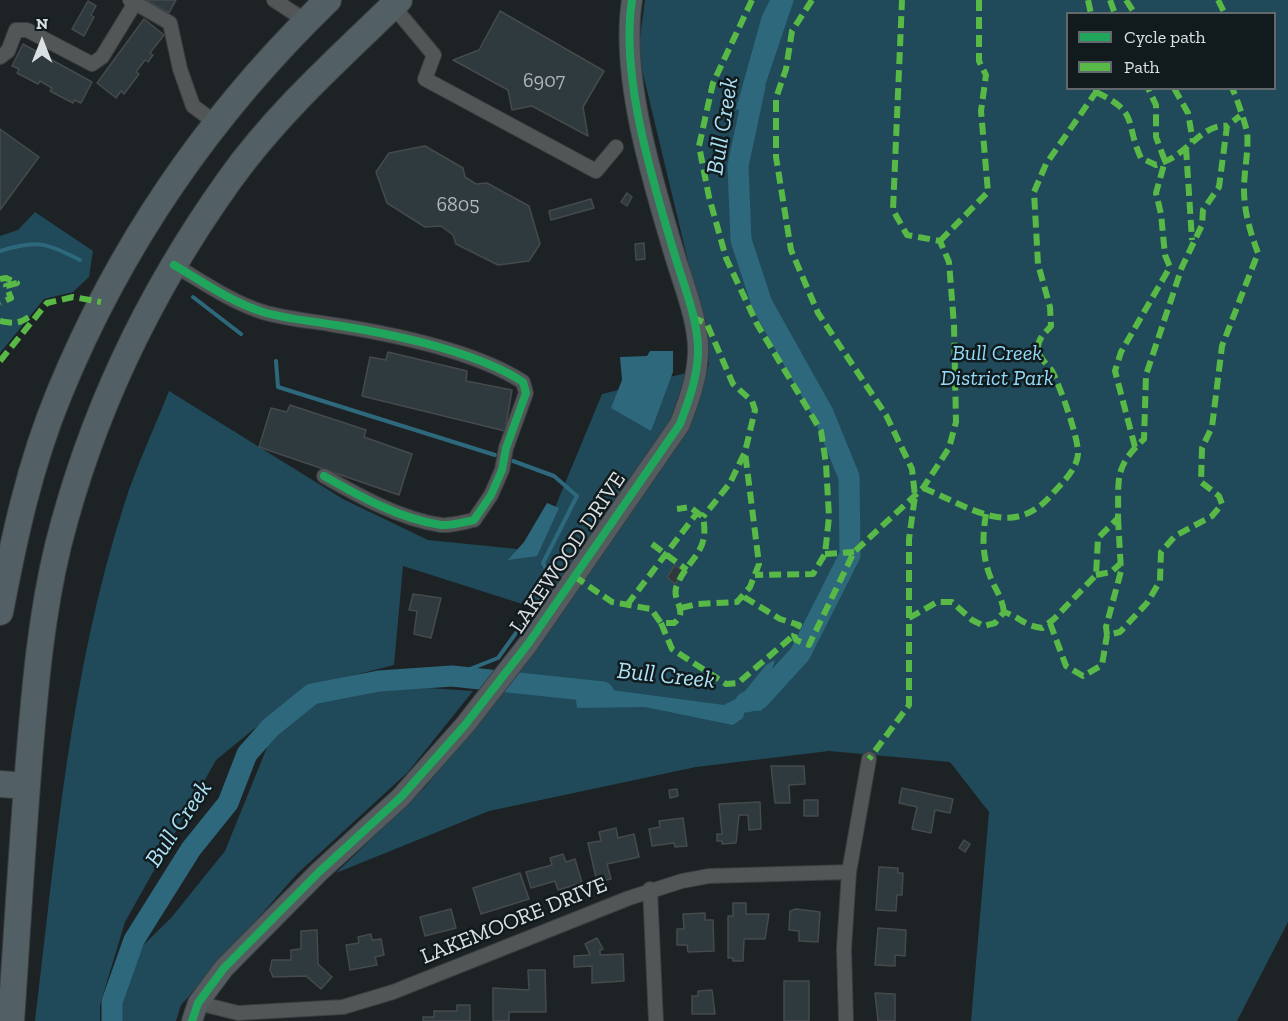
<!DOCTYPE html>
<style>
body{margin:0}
#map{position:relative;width:1288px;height:1021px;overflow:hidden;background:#1d2224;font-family:"Zilla Slab",serif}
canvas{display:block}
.legend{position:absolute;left:1066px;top:12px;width:210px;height:78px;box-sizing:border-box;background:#111a1d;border:2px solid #62696c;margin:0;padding:8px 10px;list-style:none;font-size:18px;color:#dbe0e3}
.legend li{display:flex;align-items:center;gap:12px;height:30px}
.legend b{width:30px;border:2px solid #62696c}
.north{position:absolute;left:12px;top:12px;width:60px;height:60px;-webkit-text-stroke:4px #111a1d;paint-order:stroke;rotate:0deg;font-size:16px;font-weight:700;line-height:24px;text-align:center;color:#dbe0e3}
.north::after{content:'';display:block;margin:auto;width:21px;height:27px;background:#dbe0e3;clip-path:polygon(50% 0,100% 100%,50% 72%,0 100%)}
</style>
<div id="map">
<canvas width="1288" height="1021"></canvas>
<ul class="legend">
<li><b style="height:8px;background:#20a55d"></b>Cycle path</li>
<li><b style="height:8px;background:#58b947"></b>Path</li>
</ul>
<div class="north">N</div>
</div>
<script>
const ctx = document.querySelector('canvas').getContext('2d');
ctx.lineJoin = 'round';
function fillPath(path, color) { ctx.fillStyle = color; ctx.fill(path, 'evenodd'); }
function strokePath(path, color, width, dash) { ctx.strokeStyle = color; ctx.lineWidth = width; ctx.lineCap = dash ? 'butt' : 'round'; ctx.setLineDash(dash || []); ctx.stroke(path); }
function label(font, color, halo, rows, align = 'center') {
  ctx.font = font + ' "Zilla Slab",serif'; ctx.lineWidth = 5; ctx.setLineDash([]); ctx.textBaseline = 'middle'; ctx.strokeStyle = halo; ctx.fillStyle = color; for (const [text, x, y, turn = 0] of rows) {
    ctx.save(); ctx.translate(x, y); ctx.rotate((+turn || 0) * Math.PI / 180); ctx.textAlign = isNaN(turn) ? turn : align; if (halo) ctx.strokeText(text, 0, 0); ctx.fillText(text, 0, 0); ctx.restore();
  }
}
fillPath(new Path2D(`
 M645 0H1288V922L1237 1021H971L989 812 950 762 829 751 696 767 489 811 336 873 426 786 539 644 691 416 709 364 700 311 638 53ZM1068 14H1274V88H1068Z
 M35 212 93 251 89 277 73 292 44 299 0 353V236L18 230Z
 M686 373 669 425 538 609 403 566 394 665 304 688 216 760 125 922 100 1005V1021H35C56 849 70 672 124 505 136 467 154 429 169 391L343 499 428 540 537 551 602 394Z
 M428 688 473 691 408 772 297 874 181 1005 176 1021H118L133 955 171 918 225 851 272 735 320 693Z`), '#204a59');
fillPath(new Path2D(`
 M770 0H794L755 115 736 109 762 16Z
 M650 351H673V372L651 431 611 408 622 380 620 357 647 356Z
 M547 503 559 508 537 556 508 560 524 542Z
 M775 660 769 678 768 701 761 711 745 710 743 718 733 725 645 707 577 708 574 685 724 705 741 696 766 665Z`), '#2e687d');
strokePath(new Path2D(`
 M0 251C37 239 46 243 80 260
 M193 297 241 334
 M276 361 278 387 495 455
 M513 461 554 476 577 496 543 563 552 581 532 610
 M452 676 498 658 521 626`), '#2e687d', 4);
strokePath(new Path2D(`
 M746 702 759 699 800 654 850 555 849 477 823 413 762 304 741 240 738 166 755 86
 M112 1021V1002L134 940 191 849 228 803 247 754 270 728 312 694 379 681 452 676 603 692`), '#2e687d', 21);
const building = new Path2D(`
 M146 0H176L169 13Z
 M88 1 96 6 91 15 94 17 84 36 72 29Z
 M500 11 604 71 583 107 588 136 532 106 512 110 508 90 453 60 479 50Z
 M144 19 164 35 150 53 153 55 148 62 145 60 136 72 139 74 124 94 121 91 116 98 97 83Z
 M23 44 92 82 81 103 74 100 73 103 50 91 52 88 40 81 38 84 17 73 19 69 12 66Z
 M0 129 39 157 0 210Z
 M425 146 463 168 465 177 476 184 487 183 529 206 540 244 529 261 498 265 456 244 453 235 441 226 425 227 387 203 376 172 389 153Z
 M627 193 632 197 627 206 621 202Z
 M591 199 594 208 551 220 549 211Z
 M644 243 645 259 636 260 635 244Z
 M388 352 467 371 466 381 512 390 505 431 362 396 370 357 386 360Z
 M290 405 366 430 364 437 412 454 399 495 259 447 271 408 287 412Z
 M675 565 684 572 675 584 667 577Z
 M413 594 441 598 431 638 414 634 417 611 409 610Z
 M771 766H804L805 784 789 785 790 803H775Z
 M902 788 953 799 950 813 935 810 931 833 912 829 917 807 899 803Z
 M677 789 678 796 670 798 669 790Z
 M804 800H818V816H804Z
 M760 802 761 829 749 830 748 815H739L736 843 722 844V841H717V834H722L719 804Z
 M683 818 687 846 675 847 674 843 652 846 649 829 660 827 659 821Z
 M616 828 618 838 634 834 639 857 607 864 611 879 597 882 588 843 601 841 599 832Z
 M964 840 970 844 965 852 959 848Z
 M563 854 566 862 575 859 582 883 558 890 555 881 531 888 526 872 552 865 550 858Z
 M879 867 898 868V873H903L902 895H897L896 911 876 910Z
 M520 873 529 899 481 914 473 888Z
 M733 903H746V914H769L765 939H744L743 961H733V958H728V916H733Z
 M451 909 456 928 425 936 420 917Z
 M796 909 820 912 818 942 799 941V931L789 930 790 911Z
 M705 913V920H713L714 951 688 952 687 945H677V929H684L683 914Z
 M878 928 906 930 905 956 895 955V966L875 965Z
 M317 930 318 964 332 977 321 989 306 976 273 977 270 970 272 960H291V950L301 949V931Z
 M371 934 372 940 381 939 384 955 375 957 377 965 350 970 346 945 359 943 358 937Z
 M597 938 603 949 600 950V955L623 954 624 981 592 983V966L574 967V956L590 955 585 944Z
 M528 970H545L546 1012H509V1021H493V988L529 990Z
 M784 981H809V1021H784Z
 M712 990 715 1014H692V996H698V991Z
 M875 993 895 994V1021H878Z
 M457 1005H470V1021H423V1017H434V1011H457Z`);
fillPath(building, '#2e3a3d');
strokePath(building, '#464a4c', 1.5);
const street = new Path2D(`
 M130 0 170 23 180 69 193 106 216 123
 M274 0 306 21
 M393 6 434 55 425 79 596 171 616 147
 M0 57 8 51 16 30H27L92 64 102 57 135 3
 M174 265C203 282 231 302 263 312 286 319 312 321 335 325 392 334 475 351 523 382L526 393 506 448 502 470 491 495 474 520C464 522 451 526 441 525 400 519 359 496 324 476
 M650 889 656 1021
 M198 1003 238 1013 343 1007 393 992 629 898 682 881 709 876 849 872
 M846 1021 844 949 849 872 869 759`);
const secondary = new Path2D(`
 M192 1021 198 1003 224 968 319 872 401 797 465 725 528 644 680 424C689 400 697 379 698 353 699 322 684 286 675 256 653 182 620 77 632 0`);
const highway = new Path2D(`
 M0 612C14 538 30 464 59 394 120 245 212 112 328 0
 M0 784 27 786
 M11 1021C17 934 22 847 29 760 35 688 41 616 58 546 91 414 149 293 228 182 276 114 339 58 399 0`);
strokePath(street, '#3a3e40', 16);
strokePath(secondary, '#3a3e40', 22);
strokePath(highway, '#3a3e40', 28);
strokePath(street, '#535657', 14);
strokePath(secondary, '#545c5f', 20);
strokePath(highway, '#525f65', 26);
strokePath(new Path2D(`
 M752 0 713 83 699 146 709 197 726 258 757 324 821 431 826 464 829 517 825 554 813 574 755 575
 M812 0 792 31 786 69 776 98V157L791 250 818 313 886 415 912 469 915 496 909 539V705L869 759
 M1088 0 1091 14
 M1110 0 1115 14
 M1126 0 1135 14
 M1218 0 1225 14
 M1174 88 1188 113 1193 142
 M1096 92C1140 113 1124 121 1141 158L1156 165C1164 162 1172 159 1178 154 1193 144 1207 124 1227 126
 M1186 148 1192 240
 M940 241 988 192 981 111 986 75 979 61V0
 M0 279 6 278 17 283 6 286 11 298 0 303
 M692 317 707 324 733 384 752 401 755 410 745 452 730 483 703 517
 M0 321C15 324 19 324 32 315
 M0 361 47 303 73 297 101 302
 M1135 447 1115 371 1121 352 1170 267 1165 255 1161 214 1156 193 1165 161 1156 137V105L1148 88
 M923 488C971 507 1013 542 1054 492 1063 482 1077 469 1078 454 1079 439 1060 386 1052 371 1047 364 1038 357 1038 348 1038 338 1045 333 1051 326L1050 307 1038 264 1034 192 1046 164 1096 92V88
 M986 514C982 538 982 558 992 581 997 592 1002 598 1004 612
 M1118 518 1121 571 1106 627 1107 635 1120 632 1147 603 1160 581 1161 552 1175 536 1212 516 1222 504 1219 496 1201 482 1202 448 1212 427 1222 346 1258 253C1250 232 1244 211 1244 189 1244 171 1249 150 1247 132 1245 123 1237 98 1232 88
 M652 544 687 570
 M825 554 854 552
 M1096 575 1111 572 1120 564
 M574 576 612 602 651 609 661 623H674C690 611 670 600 677 585 689 557 710 553 703 517L690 507 677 509
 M744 597 780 619 799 625 794 635 796 640 809 645 854 552 923 488 949 448 956 422 954 325 949 262 940 241 907 235 893 210 902 0
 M627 605 697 513
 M681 608 697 604 737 602 750 587 759 564 745 452
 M909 618 937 602H952L972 620 984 626 995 623 1004 612C1020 617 1024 626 1042 628L1054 619 1096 575 1098 538 1118 518C1119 479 1113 468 1144 439L1146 375 1182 267 1202 225 1203 210 1219 187 1227 126 1240 116
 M661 623 672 649 726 684 738 683 794 635
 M1050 623 1066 666 1083 676 1102 665 1107 635`), '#58b947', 6, [12, 6]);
strokePath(new Path2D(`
 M174 265C203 282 231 302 263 312 286 319 312 321 335 325 392 334 475 351 523 382L526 393 506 448 502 470 491 495 474 520C464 522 451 526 441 525 400 519 359 496 324 476
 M192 1021 198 1003 224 968 319 872 401 797 465 725 528 644 680 424C689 400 697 379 698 353 699 322 684 286 675 256 653 182 620 77 632 0`), '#20a55d', 8);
label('20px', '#b0b6ba', null, [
 ["6907",544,81],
 ["6805",458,205]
]);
label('italic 22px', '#92dbf8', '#111a1d', [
 ["Bull Creek",997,354],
 ["District Park",997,379]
]);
label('22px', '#dbe0e3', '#111a1d', [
 ["LAKEWOOD DRIVE",568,553,-56],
 ["LAKEMOORE DRIVE",514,921,-22]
]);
label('italic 24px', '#ace1f6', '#111a1d', [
 ["Bull Creek",723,126,-81],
 ["Bull Creek",666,676,6],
 ["Bull Creek",179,824,-56]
]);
</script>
